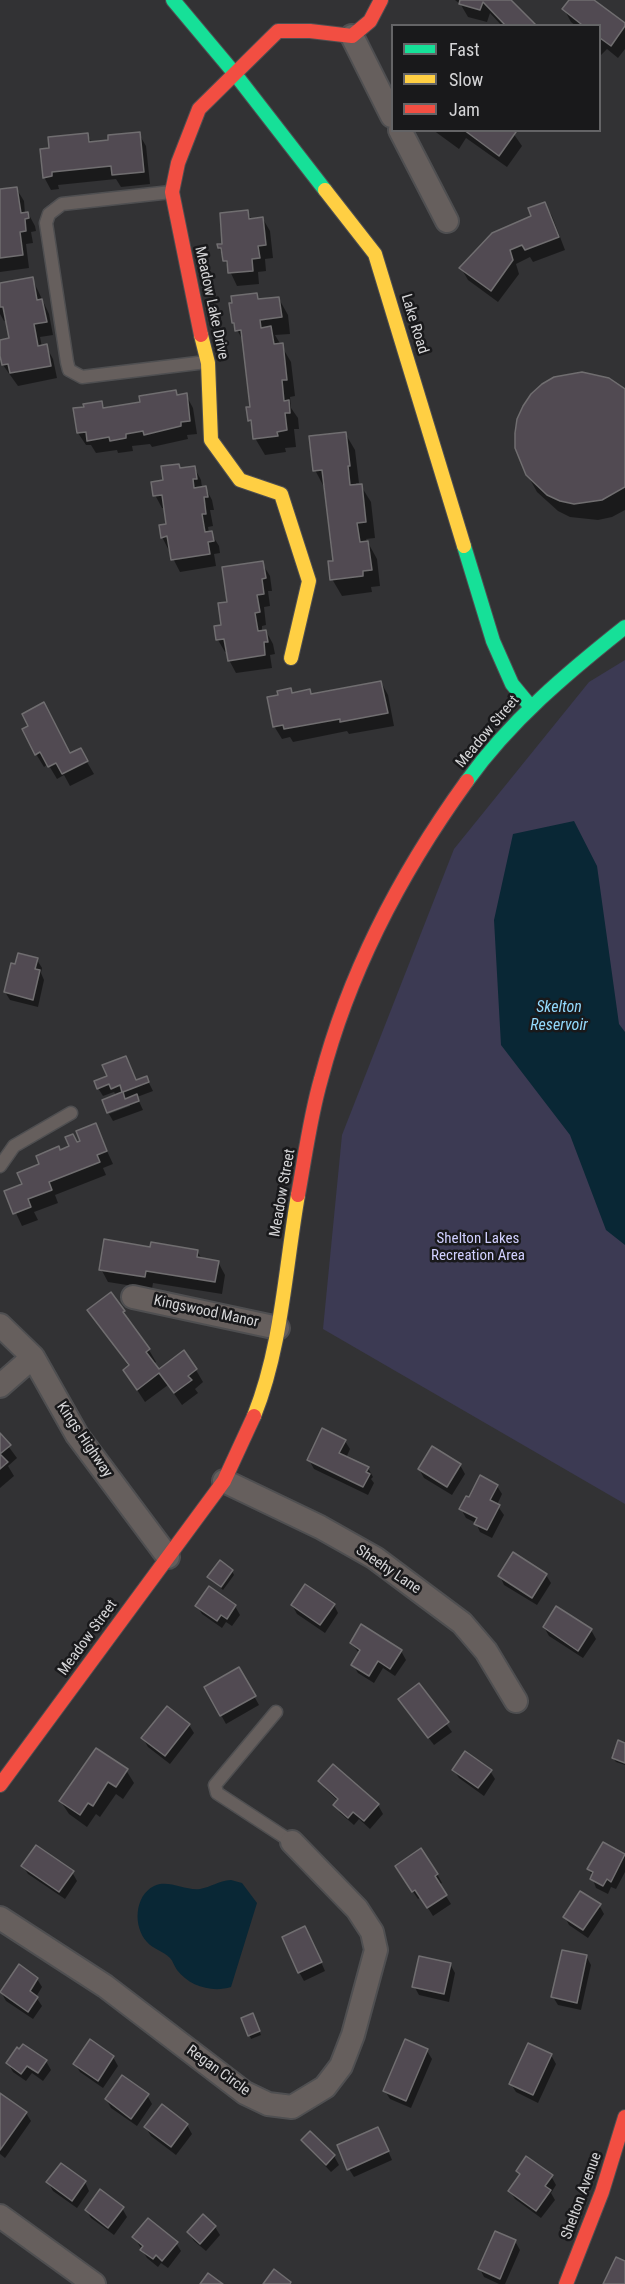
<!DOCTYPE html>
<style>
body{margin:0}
#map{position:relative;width:625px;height:2284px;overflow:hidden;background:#323234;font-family:"Roboto Condensed",sans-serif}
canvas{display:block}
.legend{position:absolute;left:391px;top:24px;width:210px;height:108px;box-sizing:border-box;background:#19191b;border:2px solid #646466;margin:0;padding:8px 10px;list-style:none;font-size:18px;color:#d5d5d7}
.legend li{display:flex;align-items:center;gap:12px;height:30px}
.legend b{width:30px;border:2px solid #646466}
</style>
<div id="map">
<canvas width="625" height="2284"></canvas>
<ul class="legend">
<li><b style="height:8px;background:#16e098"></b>Fast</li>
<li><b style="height:8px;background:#ffcf43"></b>Slow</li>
<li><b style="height:8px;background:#f24e42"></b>Jam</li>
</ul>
</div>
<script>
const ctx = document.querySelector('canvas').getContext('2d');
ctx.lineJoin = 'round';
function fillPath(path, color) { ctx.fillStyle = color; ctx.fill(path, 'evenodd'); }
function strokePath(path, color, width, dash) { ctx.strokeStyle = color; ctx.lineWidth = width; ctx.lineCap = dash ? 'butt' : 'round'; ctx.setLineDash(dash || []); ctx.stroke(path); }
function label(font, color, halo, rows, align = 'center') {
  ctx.font = font + ' "Roboto Condensed",sans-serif'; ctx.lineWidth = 5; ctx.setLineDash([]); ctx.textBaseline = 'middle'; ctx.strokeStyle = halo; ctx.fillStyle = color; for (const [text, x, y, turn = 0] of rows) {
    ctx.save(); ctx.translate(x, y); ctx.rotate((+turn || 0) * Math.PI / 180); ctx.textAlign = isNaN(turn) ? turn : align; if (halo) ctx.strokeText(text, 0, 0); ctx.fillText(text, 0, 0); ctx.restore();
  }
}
fillPath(new Path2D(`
 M625 660V1504L323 1329 342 1135 454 849 589 682Z`), '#3c3a53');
fillPath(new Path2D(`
 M574 821 597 866 619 1024 625 1032V1245L606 1230 570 1135 501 1045 494 920 513 834Z
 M231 1880 242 1883 257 1903 231 1987C212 1993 189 1986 177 1970 174 1966 173 1961 170 1958 163 1951 153 1949 147 1942 133 1927 134 1896 154 1886 168 1879 185 1891 200 1889 211 1887 218 1881 231 1880Z`), '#092735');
fillPath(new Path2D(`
 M455 0H509L535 26H502L490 13 487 22 468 17 461 5Z
 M571 0H592L625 25V49L618 58 607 49 600 56V26H576L571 22 564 9Z
 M433 130H511L522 146 507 167 466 138 459 149Z
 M139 134 146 146 150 184 121 187 116 179 58 185 59 189 51 190 44 177 51 150 87 135 92 143 110 141Z
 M16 188 24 201 25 214 28 213 35 226 36 231 31 232 33 243 26 244 29 268 0 272V191Z
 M545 204 552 216 565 250 533 262 530 257 516 264 519 274 498 302 468 280 461 268 533 217Z
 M247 212 252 220 263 219 270 231 273 258 265 259 266 271 258 272 259 284 237 286 219 248 224 245Z
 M32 278 49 314 53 335 40 337 42 347 46 346 53 359 57 378 18 386 3 365 0 348V341L11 339 7 320 4 321 0 314V285Z
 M256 295 260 301 279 299 288 315 290 334 275 335 291 362 295 396 290 397 291 408 298 418 299 429H294L296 447 285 448 286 452 265 455 255 438 254 429 249 420 251 409 244 342 233 323Z
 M568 374 595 375 620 387 625 391V510L612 517 598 520 570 517 558 511 537 492 527 474 543 385Z
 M175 392 178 396 186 395 193 408 197 434 187 435 188 439 152 447 150 444 132 446 133 451 118 453 117 450 96 453 91 445H86L78 433 101 403 105 409 142 404Z
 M345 433 355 450 359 483H356L357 486H361L371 502 375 538 366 539 377 559 380 586 371 587 372 592 342 596 332 579 335 562 324 487 315 470Z
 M179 465 181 469 194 467 201 480 202 488 205 487 212 500 214 510H210L213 526 208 527 209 533H211L219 546 220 553 214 554 216 566 180 572 162 537 168 525 165 508H162L155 495Z
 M262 563 270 576 272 591H268L270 606 264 607 266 625 262 626V632L266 631 273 644 275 654 270 655 272 668 236 673 229 660 228 652H225L218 640 228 603Z
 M381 682 388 695 394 726 349 734 347 731 293 742 290 737 282 739 274 726 280 696 290 689 293 694 312 696Z
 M30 726 70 755 80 750 94 774 70 786 64 775 57 779 48 764 44 767 36 754Z
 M37 960 42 968 41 973 44 980 38 1007 10 1000 5 992 16 965Z
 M126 1057 136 1081 146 1077 153 1091 137 1097 143 1110 113 1121 109 1114 130 1106V1103L117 1096 114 1092 103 1096 98 1088Z
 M95 1125 113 1164 103 1168 106 1175 55 1195 58 1203 34 1212 38 1220 22 1226 6 1192 24 1185 41 1165 60 1151 82 1142Z
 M151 1248 197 1251 202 1259 218 1262 225 1275 222 1294 153 1283 152 1289 108 1282 101 1269Z
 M89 1310 124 1311 130 1324 149 1350 156 1362 154 1364 158 1371 196 1370 203 1382 195 1389 198 1393 182 1405 168 1385 145 1402 124 1370 129 1367Z
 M0 1435 17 1458 8 1466 14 1476 0 1488Z
 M345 1441 350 1449 346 1458 368 1468 373 1477 371 1479 374 1483 368 1495 314 1469 309 1460Z
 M460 1465 465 1474 452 1495 424 1478 419 1469Z
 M497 1486 502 1494 497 1505 504 1515 492 1538 480 1532 476 1523 466 1518 461 1509Z
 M232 1571 234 1575 223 1590 209 1577Z
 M546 1575 551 1583 537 1605 504 1585 500 1576Z
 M292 1605H334L338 1613 325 1633 297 1614Z
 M197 1606H235L240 1615 232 1626 226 1622 222 1628 202 1614Z
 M544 1627 591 1630 596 1639 583 1658 549 1636Z
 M351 1643 401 1651 406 1660 395 1676 383 1668 374 1683 358 1673 353 1665 360 1654Z
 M239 1669 259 1705 226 1724 206 1688Z
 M419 1685 452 1732 434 1745 405 1707Z
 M189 1725 194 1733 170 1764 148 1747 143 1738Z
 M625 1745V1765L616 1762 613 1758Z
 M126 1770 134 1783 123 1799 116 1794 100 1817 96 1814 87 1827 69 1814 61 1802Z
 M454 1770 490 1771 495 1779 484 1796 459 1778Z
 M320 1781 378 1805 383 1814 370 1829 359 1819 354 1825 340 1813 335 1805 338 1801 325 1789Z
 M603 1844 625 1856V1872L616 1889 611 1887 608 1894 596 1888 589 1869Z
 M23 1866 72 1872 77 1881 65 1899 28 1874Z
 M401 1874H437L442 1883 439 1885 451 1904 433 1916 421 1897 418 1899Z
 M599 1905 604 1914 588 1938 569 1925 565 1917Z
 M310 1937 325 1971 304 1981 299 1972Z
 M586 1956 591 1965 581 2010 558 2005 553 1997Z
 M450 1964 455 1973 449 2002 419 1995 414 1986Z
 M37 1979 42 1987 36 1997 42 2006 33 2019 6 2001 1 1992Z
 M243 2019H255L261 2035 251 2039Z
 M90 2042 113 2057 118 2066 103 2088 80 2072 75 2064Z
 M20 2051 46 2061 51 2070 43 2081 32 2073 26 2081 13 2072 8 2063Z
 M427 2051 432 2059 411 2108 390 2099 385 2091Z
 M551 2055 556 2064 538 2103 516 2092 511 2084Z
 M0 2095 26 2113 31 2121 5 2158 0 2154Z
 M147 2095 152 2104 137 2126 111 2108 106 2099Z
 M162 2106 187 2125 192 2134 176 2155 151 2136 146 2128Z
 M382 2137 392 2160 354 2177 349 2169Z
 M303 2140 334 2156 339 2165 331 2172 308 2148Z
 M518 2171 551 2176 556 2185 551 2193 555 2200 541 2218 515 2199 510 2191 520 2176Z
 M48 2182H85L89 2191 77 2208 53 2191Z
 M122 2208 127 2217 114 2235 91 2218 86 2210Z
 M215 2227 220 2235 206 2251 194 2241 189 2233Z
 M134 2237 176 2243 181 2251 168 2268 161 2263 158 2267 147 2258Z
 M515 2241 520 2250 505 2284H499L484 2277 480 2269Z`), '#0007');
const building = new Path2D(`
 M460 0H511L537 26H506L483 2 480 10 459 4Z
 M569 0H594L625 23V26L611 46 600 38V26H580L581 24 562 9Z
 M464 130H513L516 132 499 156Z
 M140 132 144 172 112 175 111 166 52 172V176L43 178 40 149 49 148 48 137 88 133 89 142 108 140V135Z
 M17 187 21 213 28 212 29 218 25 219 26 231 20 232 23 255 0 258V189Z
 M545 202 559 237 525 250 522 245 510 250 513 260 491 291 459 268 492 233 531 216 528 208Z
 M248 210 249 219 263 217 266 245 258 246 260 258 252 259 253 271 228 273 227 261H223L221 248H218L217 244H222L220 213Z
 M33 277 37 300 42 299 47 322 34 324 38 346 47 344 51 366 10 373 8 364 2 365 0 356V340L9 338 3 307H0V283Z
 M257 293 258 299 279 297 282 317 260 320 261 328 271 326 274 344 283 343 287 380H282L284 401 289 400 290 413H285L287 430 277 432 278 436 253 439 251 420 248 421 246 407H250L241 330 235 331 234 323H232L229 303H232L231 296Z
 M582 372 609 378 625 389V487L602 500 574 504 560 501 547 495 526 475 515 448V433L517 419 523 406 531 394 542 384 554 377Z
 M176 390 177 395 187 393 190 421 181 422V426L144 435 143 431 126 434V438L110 441 109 437 87 441 86 432 77 433 73 408 84 407 83 404 102 401 103 408 140 402 139 396Z
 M346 432 350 466H348L350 485 362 484 366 522 357 523 360 542 368 541 372 570 363 571V576L330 580 328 561H333L322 470 313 471 309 436Z
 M179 464 180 468 195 466 197 479H193L194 488 206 486 208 497H204L206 514H202L205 532 212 531 214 541 208 542 210 554 171 560 167 536 161 538 159 525 166 524 162 495 153 496 151 482 163 480 161 466Z
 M263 561 266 578 262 579 264 594 257 595 260 612 255 613 258 631 266 630 268 642H264L265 655 228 661 224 639 216 640 214 626 221 625 218 603 227 602 222 567Z
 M381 681 388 713 340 722V719L284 729 283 725 273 727 267 697 278 695 277 691 291 688 292 693 310 689 311 694Z
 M44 702 70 753 81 748 88 761 62 774 56 763 48 767 40 752 35 755 22 729 28 726 22 714Z
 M18 953 38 958 35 969 40 970 33 1000 4 992 11 963 15 964Z
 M126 1056 136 1080 147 1076 149 1082 123 1092 125 1099 137 1094 139 1101 107 1113 102 1100 122 1092 120 1085 111 1089 109 1084 97 1089 94 1081 107 1076 102 1065Z
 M96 1123 107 1151 97 1155 100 1162 49 1182 52 1190 28 1199 31 1207 13 1214 4 1191 22 1184 17 1173 39 1164 36 1156 59 1146 60 1150 69 1146 65 1137 73 1134 77 1142 80 1141 76 1131Z
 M104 1239 150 1247 151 1242 198 1250 197 1257 219 1261 215 1282 146 1271 145 1277 99 1270Z
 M111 1292 125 1311 123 1312 150 1349 146 1352 159 1369 184 1350 197 1369 188 1376 192 1380 174 1393 159 1373 137 1390 123 1370 129 1365 87 1310Z
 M322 1428 346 1440 339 1453 369 1467 366 1472 370 1474 363 1487 307 1460Z
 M0 1433 11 1445 0 1454 8 1462 0 1469Z
 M432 1446 461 1464 447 1487 418 1469Z
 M480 1475 498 1485 490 1500 500 1505 487 1530 474 1524 477 1518 459 1509 466 1496 469 1497Z
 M513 1552 547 1574 532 1598 498 1576Z
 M220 1560 233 1570 221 1587 207 1577Z
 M305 1584 335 1604 320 1625 291 1605Z
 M209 1586 236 1605 227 1619 221 1615 217 1621 195 1606Z
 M556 1606 592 1629 578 1651 543 1627Z
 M361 1624 402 1650 390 1669 378 1661 369 1676 351 1665 360 1650 350 1643Z
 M239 1667 256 1696 220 1716 204 1687Z
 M419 1683 449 1722 428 1738 398 1699Z
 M167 1706 190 1724 165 1756 141 1738Z
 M618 1740 625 1743V1763L612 1758Z
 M96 1748 128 1769 116 1787 108 1782 93 1806 88 1803 80 1815 59 1801Z
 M465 1751 492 1770 478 1788 452 1770Z
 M333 1764 379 1804 364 1821 353 1812 348 1818 333 1805 338 1799 318 1781Z
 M603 1842 625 1854 611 1882 607 1879 603 1886 590 1879 593 1872 587 1869Z
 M36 1845 74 1871 59 1892 21 1866Z
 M421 1848 438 1874 435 1876 447 1895 427 1908 415 1890 412 1892 395 1866Z
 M580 1891 601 1904 583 1930 563 1917Z
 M305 1926 322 1962 298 1973 282 1937Z
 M562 1950 587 1955 577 2003 551 1997Z
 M419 1956 451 1963 444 1994 412 1987Z
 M19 1964 38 1978 30 1991 38 1997 28 2012 0 1992Z
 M253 2013 260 2031 248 2036 241 2018Z
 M90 2039 114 2056 98 2081 73 2064Z
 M405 2039 428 2049 406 2101 383 2091Z
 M528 2043 552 2054 533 2095 509 2084Z
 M23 2044 47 2060 38 2073 27 2066 21 2074 6 2063 17 2047 19 2049Z
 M122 2075 149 2094 131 2119 105 2099Z
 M0 2093 27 2112 0 2150Z
 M162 2104 188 2124 171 2147 144 2127Z
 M378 2127 389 2151 347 2170 337 2145Z
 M310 2131 335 2155 326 2165 301 2140Z
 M526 2156 553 2175 545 2186 551 2190 536 2211 508 2191 520 2174 516 2171Z
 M61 2163 86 2181 72 2201 46 2182Z
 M100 2189 124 2207 108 2228 85 2210Z
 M203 2214 216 2226 200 2244 187 2232Z
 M148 2218 178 2242 162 2261 156 2255 153 2259 140 2250 143 2246 132 2237Z
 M495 2231 516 2240 500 2279 478 2269Z
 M616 2257 625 2261V2284H603Z
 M274 2269 291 2282 290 2284H263Z
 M208 2273 223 2284H200Z`);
fillPath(building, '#514a52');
strokePath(building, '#706e70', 1.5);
const lane = new Path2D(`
 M171 192 62 204 49 214 46 223 67 362 69 370 82 377 206 362
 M0 1166 14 1146 71 1113
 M276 1712 215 1785 217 1793 292 1842`);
const street = new Path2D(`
 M352 36 392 116
 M400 130 447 221
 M133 1297 278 1328
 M0 1325 33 1357 77 1435 168 1557
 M0 1386 33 1357
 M224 1481 320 1527 375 1558 462 1623 486 1651 516 1701
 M0 1918 105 1986 245 2093 268 2104 292 2107 325 2087 341 2066 353 2035 376 1950 372 1932 357 1909 292 1842
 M0 2216 94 2284`);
const fast = new Path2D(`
 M173 0 235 74 325 190
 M464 546 493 641 512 684 531 707
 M467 781C510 721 567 673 625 627`);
const slow = new Path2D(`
 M325 190 375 254 464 546
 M201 335 208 363 211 440 240 480 281 494 309 581 291 658
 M254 1416C282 1346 285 1269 298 1195`);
const jam = new Path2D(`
 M201 335 172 192 178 163 199 109 278 31H310L352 36 370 21 381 0
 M298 1195C305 1157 310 1117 321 1079 349 972 402 871 467 781
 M0 1785 224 1481 254 1416
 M566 2284 602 2192 625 2117`);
strokePath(lane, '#4f4f51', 15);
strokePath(street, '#4f4f51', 26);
strokePath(fast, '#4f4f51', 16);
strokePath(slow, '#4f4f51', 16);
strokePath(jam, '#4f4f51', 16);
strokePath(lane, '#665f5d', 12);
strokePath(street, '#665f5d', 22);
strokePath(fast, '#16e098', 14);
strokePath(slow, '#ffcf43', 14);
strokePath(jam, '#f24e42', 14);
label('15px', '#d5d5d7', '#19191b', [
 ["Meadow Lake Drive",211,303,78],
 ["Lake Road",414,324,73],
 ["Meadow Street",488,732,-50],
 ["Meadow Street",283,1193,-80],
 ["Kingswood Manor",206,1312,12],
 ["Kings Highway",84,1440,56],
 ["Sheehy Lane",388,1570,34],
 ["Meadow Street",88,1638,-54],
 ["Regan Circle",218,2071,36],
 ["Shelton Avenue",582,2196,-70]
]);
label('15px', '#d1d0ff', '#19191b', [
 ["Shelton Lakes",478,1239],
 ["Recreation Area",478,1256]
]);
label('italic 16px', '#93d9fc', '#19191b', [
 ["Skelton",559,1008],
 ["Reservoir",559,1026]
]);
</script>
